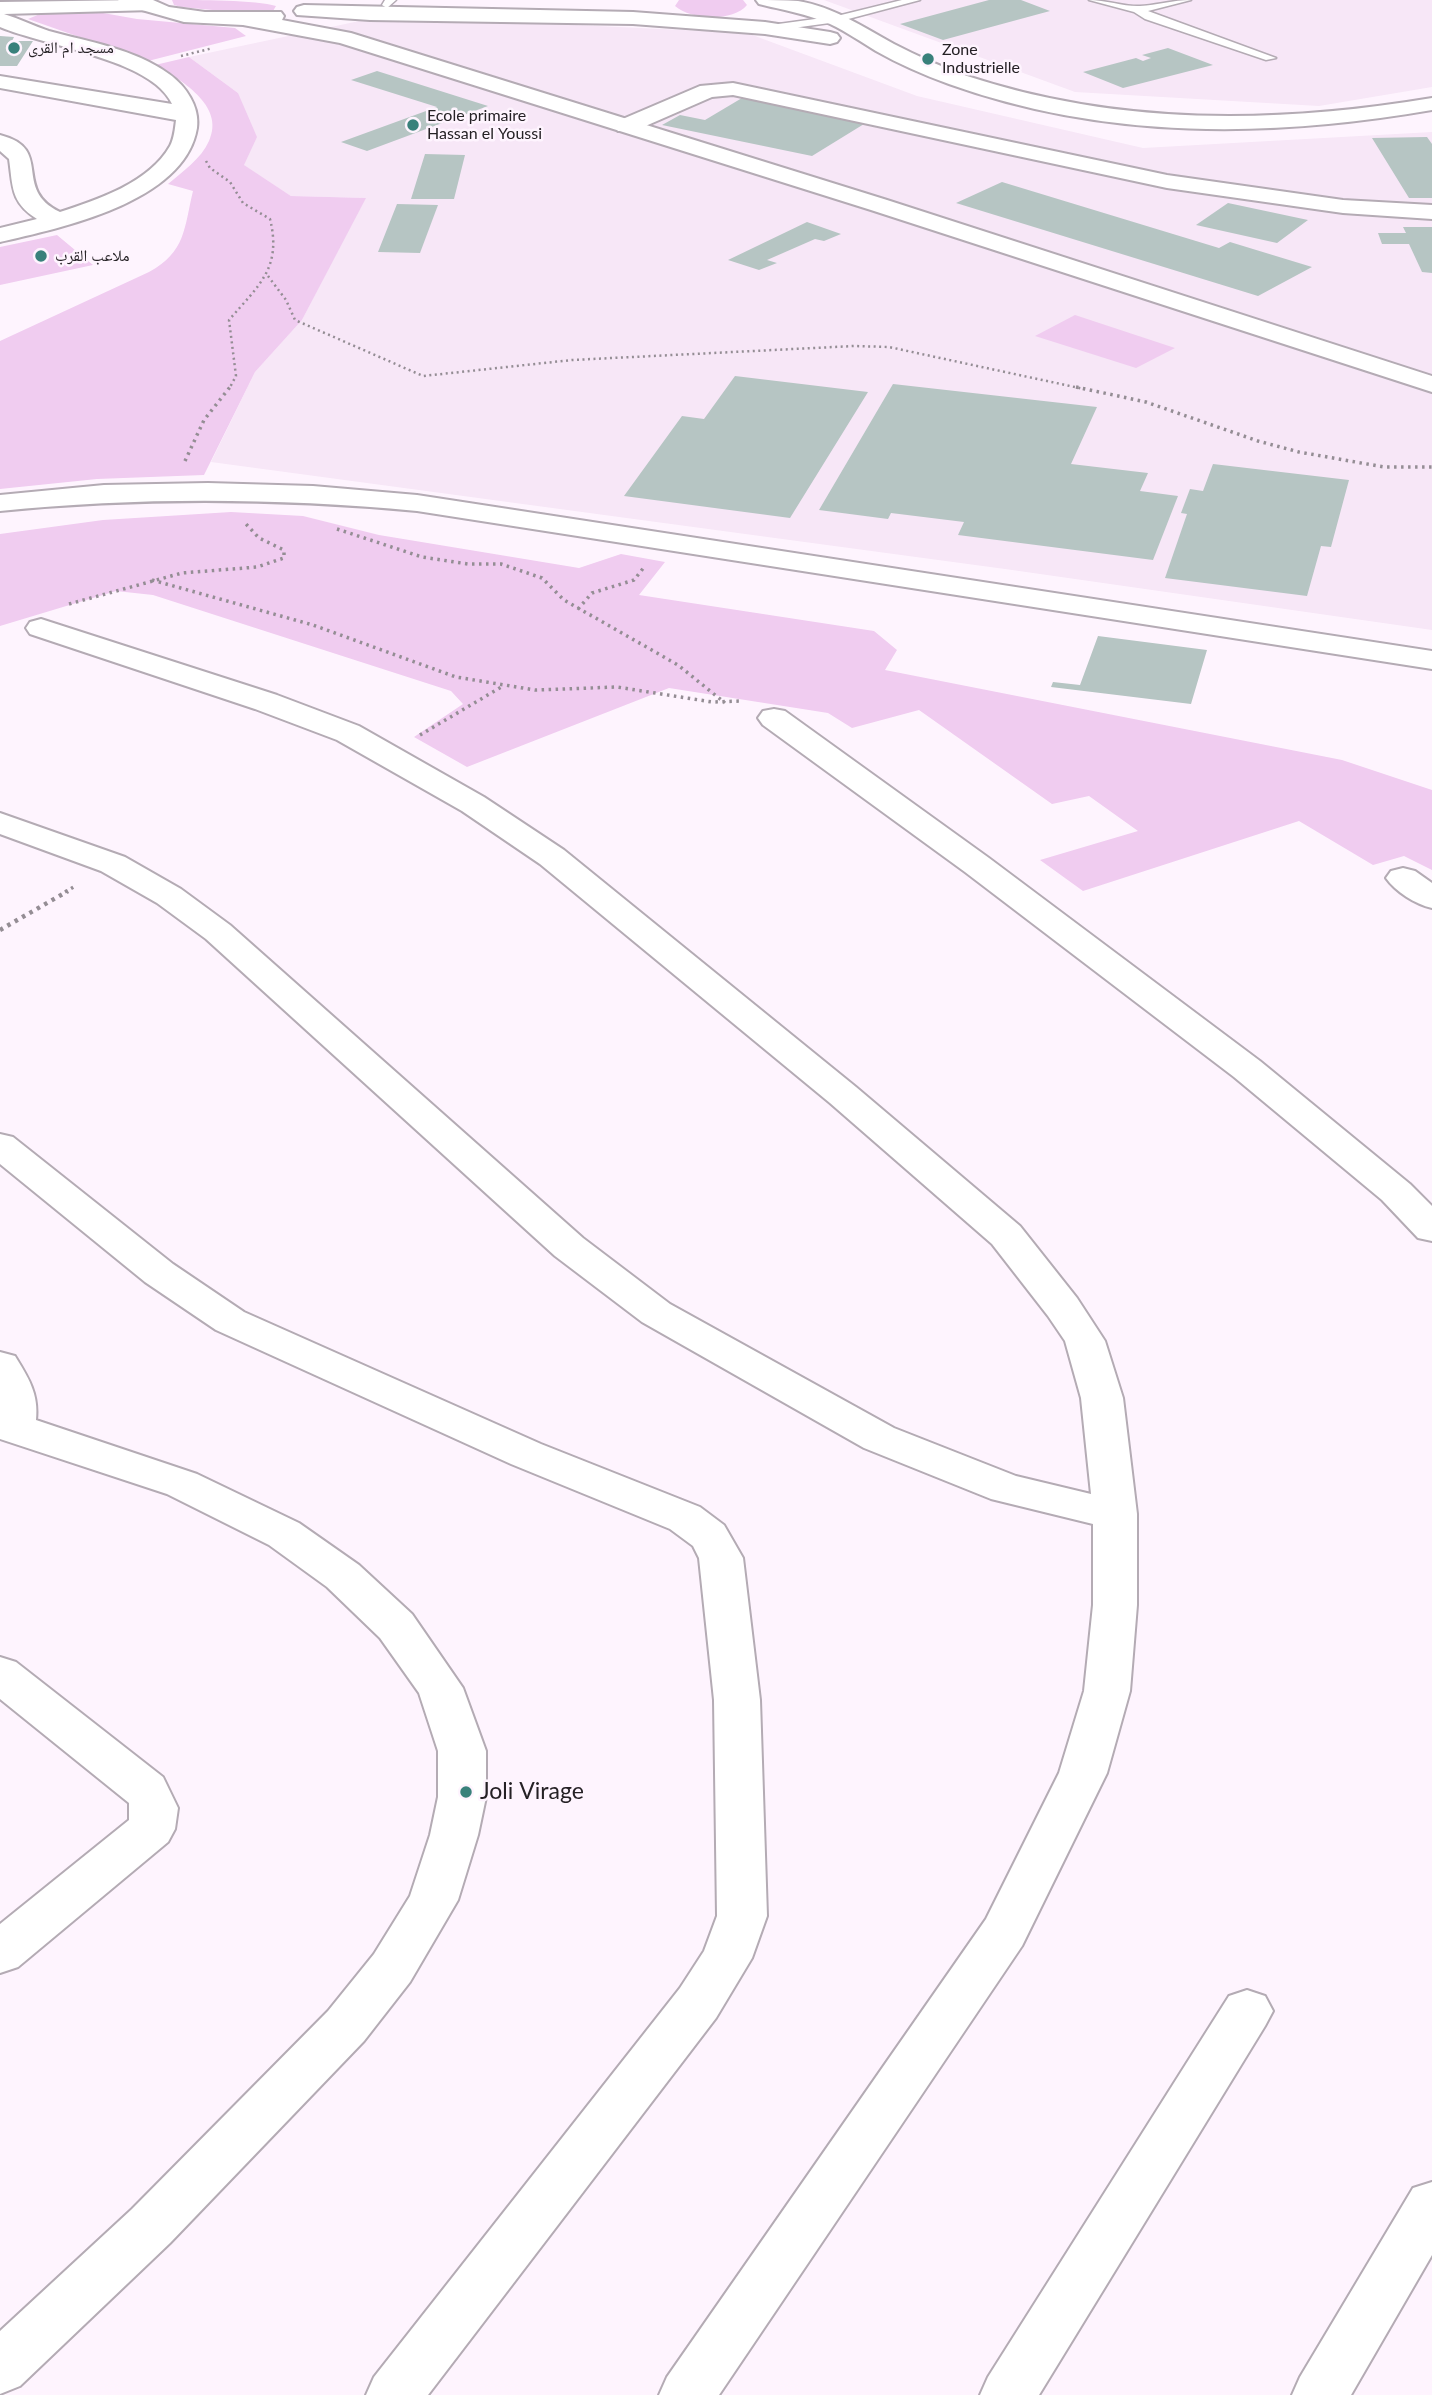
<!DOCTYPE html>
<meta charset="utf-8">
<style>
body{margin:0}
canvas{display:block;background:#fef4fe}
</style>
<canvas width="1432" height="2395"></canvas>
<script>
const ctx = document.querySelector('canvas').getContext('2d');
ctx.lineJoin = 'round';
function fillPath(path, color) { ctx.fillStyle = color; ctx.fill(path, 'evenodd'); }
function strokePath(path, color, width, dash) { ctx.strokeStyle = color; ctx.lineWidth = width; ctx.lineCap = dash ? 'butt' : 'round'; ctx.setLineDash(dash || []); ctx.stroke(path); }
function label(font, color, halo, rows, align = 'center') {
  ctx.font = font + ' Lato,"Noto Naskh Arabic",sans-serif'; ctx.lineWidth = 5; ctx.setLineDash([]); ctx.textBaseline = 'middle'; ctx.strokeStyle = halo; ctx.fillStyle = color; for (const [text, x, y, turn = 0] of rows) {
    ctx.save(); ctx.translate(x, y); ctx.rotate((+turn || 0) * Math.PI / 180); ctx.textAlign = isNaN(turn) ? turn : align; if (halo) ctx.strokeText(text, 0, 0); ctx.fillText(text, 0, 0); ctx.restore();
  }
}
fillPath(new Path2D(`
 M824 0H1432V87L1319 106 1075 92Z
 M383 16 747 33 917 96 1143 148 1432 132V630L1005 569 211 462 255 372 302 320 365 198 291 196 243 165 238 93 189 57Z`), '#f7e7f7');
fillPath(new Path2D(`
 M172 0C197 0 257 0 276 6L273 11 255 14 181 7 174 5Z
 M679 0H743L747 5C733 22 691 20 675 6Z
 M103 13 137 19 235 28 246 36 148 61 28 19 40 14Z
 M189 57 238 93 257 137 244 165 291 196 366 198 302 320 255 372 204 475 97 479 0 489V341L149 272C186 252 184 228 193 191L168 184C182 172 201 159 209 141 226 105 179 79 155 65Z
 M57 235 93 265 0 285V247Z
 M1075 315 1175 348 1136 368 1035 336Z
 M231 512 303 516 379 535 579 568 621 554 665 562 639 595 874 631 897 650 885 670 1342 760 1432 790V870L1404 856 1373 865 1299 821 1083 891 1040 860 1138 831 1089 796 1052 804 919 710 852 728 828 713 669 688 467 767 414 737 463 704 451 691 153 595 116 591 0 626V534L103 520Z`), '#f0ccf0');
fillPath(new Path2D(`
 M989 0H1021L1050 11 943 40 900 24Z
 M0 36 14 37 12 41H33L17 66H0Z
 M1168 48 1213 65 1123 88 1083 72 1136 58 1143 61 1151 58 1142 55Z
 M377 71 488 106 367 151 341 142 437 107 351 80Z
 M742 98 864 124 812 156 662 125 680 115 705 120Z
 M1427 137 1432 144V198H1409L1372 138Z
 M425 154 465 155 454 199H411Z
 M1002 182 1219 248 1230 242 1312 267 1258 296 956 203Z
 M1228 203 1308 220 1277 243 1196 225Z
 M397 204 438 205 420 253 378 252Z
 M807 222 841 234 824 241 815 239 767 260 777 263 759 270 728 260Z
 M1403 227H1432V273L1422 272 1409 244H1382L1378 233H1406Z
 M735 376 868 392 790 518 624 496 682 416 704 419Z
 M893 384 1097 407 1071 464 1148 473 1140 491 1178 496 1153 560 958 535 964 522 891 513 888 519 819 510Z
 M1213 464 1349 480 1331 547 1321 546 1307 596 1165 578 1187 514 1181 513 1190 489 1203 491Z
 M1098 636 1207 650 1191 704 1051 687 1053 682 1080 685Z`), '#b6c5c3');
const lane = new Path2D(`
 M385 0H396L387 8 382 5Z
 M902 0H920L837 22 771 31 765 28 771 25 837 16Z
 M1089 0C1106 0 1126 7 1140 6 1157 5 1173 0 1191 0L1148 11 1276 58 1266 60 1145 19 1134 12Z`);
const street = new Path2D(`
 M143 0 153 2 156 6 153 10 4 14C20 19 34 26 49 31 89 42 135 49 169 74 186 86 200 107 197 128 185 202 61 228 0 242V228L37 219C10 202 13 186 9 159L0 151V135C55 149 11 188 60 212 97 200 149 183 170 146 174 139 175 128 176 120L0 88V76L172 104C152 59 44 46 0 27V2Z
 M733 83 1167 175 1343 200 1432 205V219L1343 213 1167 188 733 95 712 97 634 131H618L615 126 618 121 700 86Z
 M41 619 277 695 359 726 484 797 564 850 856 1087 1020 1226 1077 1298 1105 1341 1123 1398 1137 1514V1605L1130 1691 1107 1773 1022 1946 719 2395H659L667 2377 986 1919 1059 1773 1084 1691 1093 1605V1524L991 1499 864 1448 642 1322 555 1256 206 939 157 903 101 871 0 834V813L125 857 181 889 230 925 583 1238 670 1304 894 1428 1016 1476 1091 1494 1081 1398 1065 1341 1048 1316 992 1244 830 1103 540 864 462 811 337 740 255 709 30 634 26 628 30 622Z
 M774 709 785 711 989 858 1260 1061 1410 1184 1432 1206V1241L1418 1238 1382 1200 1234 1077 965 872 763 725 758 718 763 711Z
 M1403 868 1415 871 1432 883V908C1415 904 1396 892 1386 878L1391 871Z
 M0 1134 13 1137 173 1264 244 1312 541 1444 700 1507 724 1525 743 1558 760 1700 767 1916 752 1958 716 2018 428 2395H366L374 2377 680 1988 704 1951 717 1916 714 1700 699 1558 693 1546 670 1529 511 1464 216 1330 145 1282 0 1164Z
 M0 1352 15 1356C28 1377 39 1394 36 1420L197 1474 299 1523 359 1565 412 1614 463 1688 486 1751V1797L478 1835 458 1900 410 1982 364 2041 170 2243 20 2386 0 2394V2331L132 2209 328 2011 374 1954 410 1896 430 1835 438 1797V1751L419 1693 380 1638 327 1587 269 1545 167 1494 0 1439Z
 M0 1657 16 1662 163 1777 178 1808 175 1829 168 1842 18 1967 0 1973V1924L129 1820V1803L0 1699Z
 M1247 1990 1265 1996 1273 2011 1265 2026 1039 2395H980L988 2377 1229 1996Z
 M1432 2182V2255L1351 2395H1292L1300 2377 1413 2188Z`);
const secondary = new Path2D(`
 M118 0H153L169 7 205 12H281L284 16 282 20 351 33 887 200 1432 376V392L871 210 340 43 243 25 184 22 121 4Z
 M756 0C770 0 785 0 798 1 834 7 863 27 894 44 917 56 942 67 967 76 1119 126 1276 124 1432 98V110C1271 138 1105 140 949 84 924 75 899 64 876 51 861 42 847 32 830 24 807 14 783 10 759 4Z
 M304 5 633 12 765 22 830 32 837 34 840 38 837 42 830 44 765 34 633 24 370 20 297 15 294 11 297 7Z
 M208 483 313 486 417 495 1432 651V669L417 511C277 498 140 497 0 511V495L104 485Z`);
strokePath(lane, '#b4abb4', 3);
strokePath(street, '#b4abb4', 4);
strokePath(secondary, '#b4abb4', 4);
strokePath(new Path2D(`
 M181 56 213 48
 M206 161 210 168 230 182 243 203 270 219C282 268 259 285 229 320L236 376 229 389
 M268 276 286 300 295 320 423 376 572 360 854 346 889 347 1084 389`), '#948d94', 2.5, [2, 3.5]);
strokePath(new Path2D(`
 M1076 387 1146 402 1258 441 1299 452 1384 467H1432
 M185 461 204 420 230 387
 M337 529 422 557 468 564H501L542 578 564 600 678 665 725 703
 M152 580 313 625 456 677 535 690 617 687 712 702 742 701
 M69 604 182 573 257 567 284 558V550L259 538 246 524
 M578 609 592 593 634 580 645 566
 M420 735 503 686
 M65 892 77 885`), '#948d94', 3.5, [2.5, 4.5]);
strokePath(new Path2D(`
 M0 930 68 891`), '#948d94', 4.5, [3.5, 5]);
fillPath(lane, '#fff');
fillPath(street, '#fff');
fillPath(secondary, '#fff');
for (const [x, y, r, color] of [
 [14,48,7,"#39817b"],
 [928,59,7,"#39817b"],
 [413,125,7,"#39817b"],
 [41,256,7,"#39817b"],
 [466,1792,7,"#39817b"]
]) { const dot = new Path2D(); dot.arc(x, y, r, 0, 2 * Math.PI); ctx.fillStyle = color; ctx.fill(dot); strokePath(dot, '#fef4fe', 2.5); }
label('16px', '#252125', '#fef4fe', [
 ["مسجد ام القرى",28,48],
 ["Zone",942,50],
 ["Industrielle",942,68],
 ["Ecole primaire",427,116],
 ["Hassan el Youssi",427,134],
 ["ملاعب القرب",55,256]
], 'left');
label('23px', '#252125', '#fef4fe', [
 ["Joli Virage",480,1792]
], 'left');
</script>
